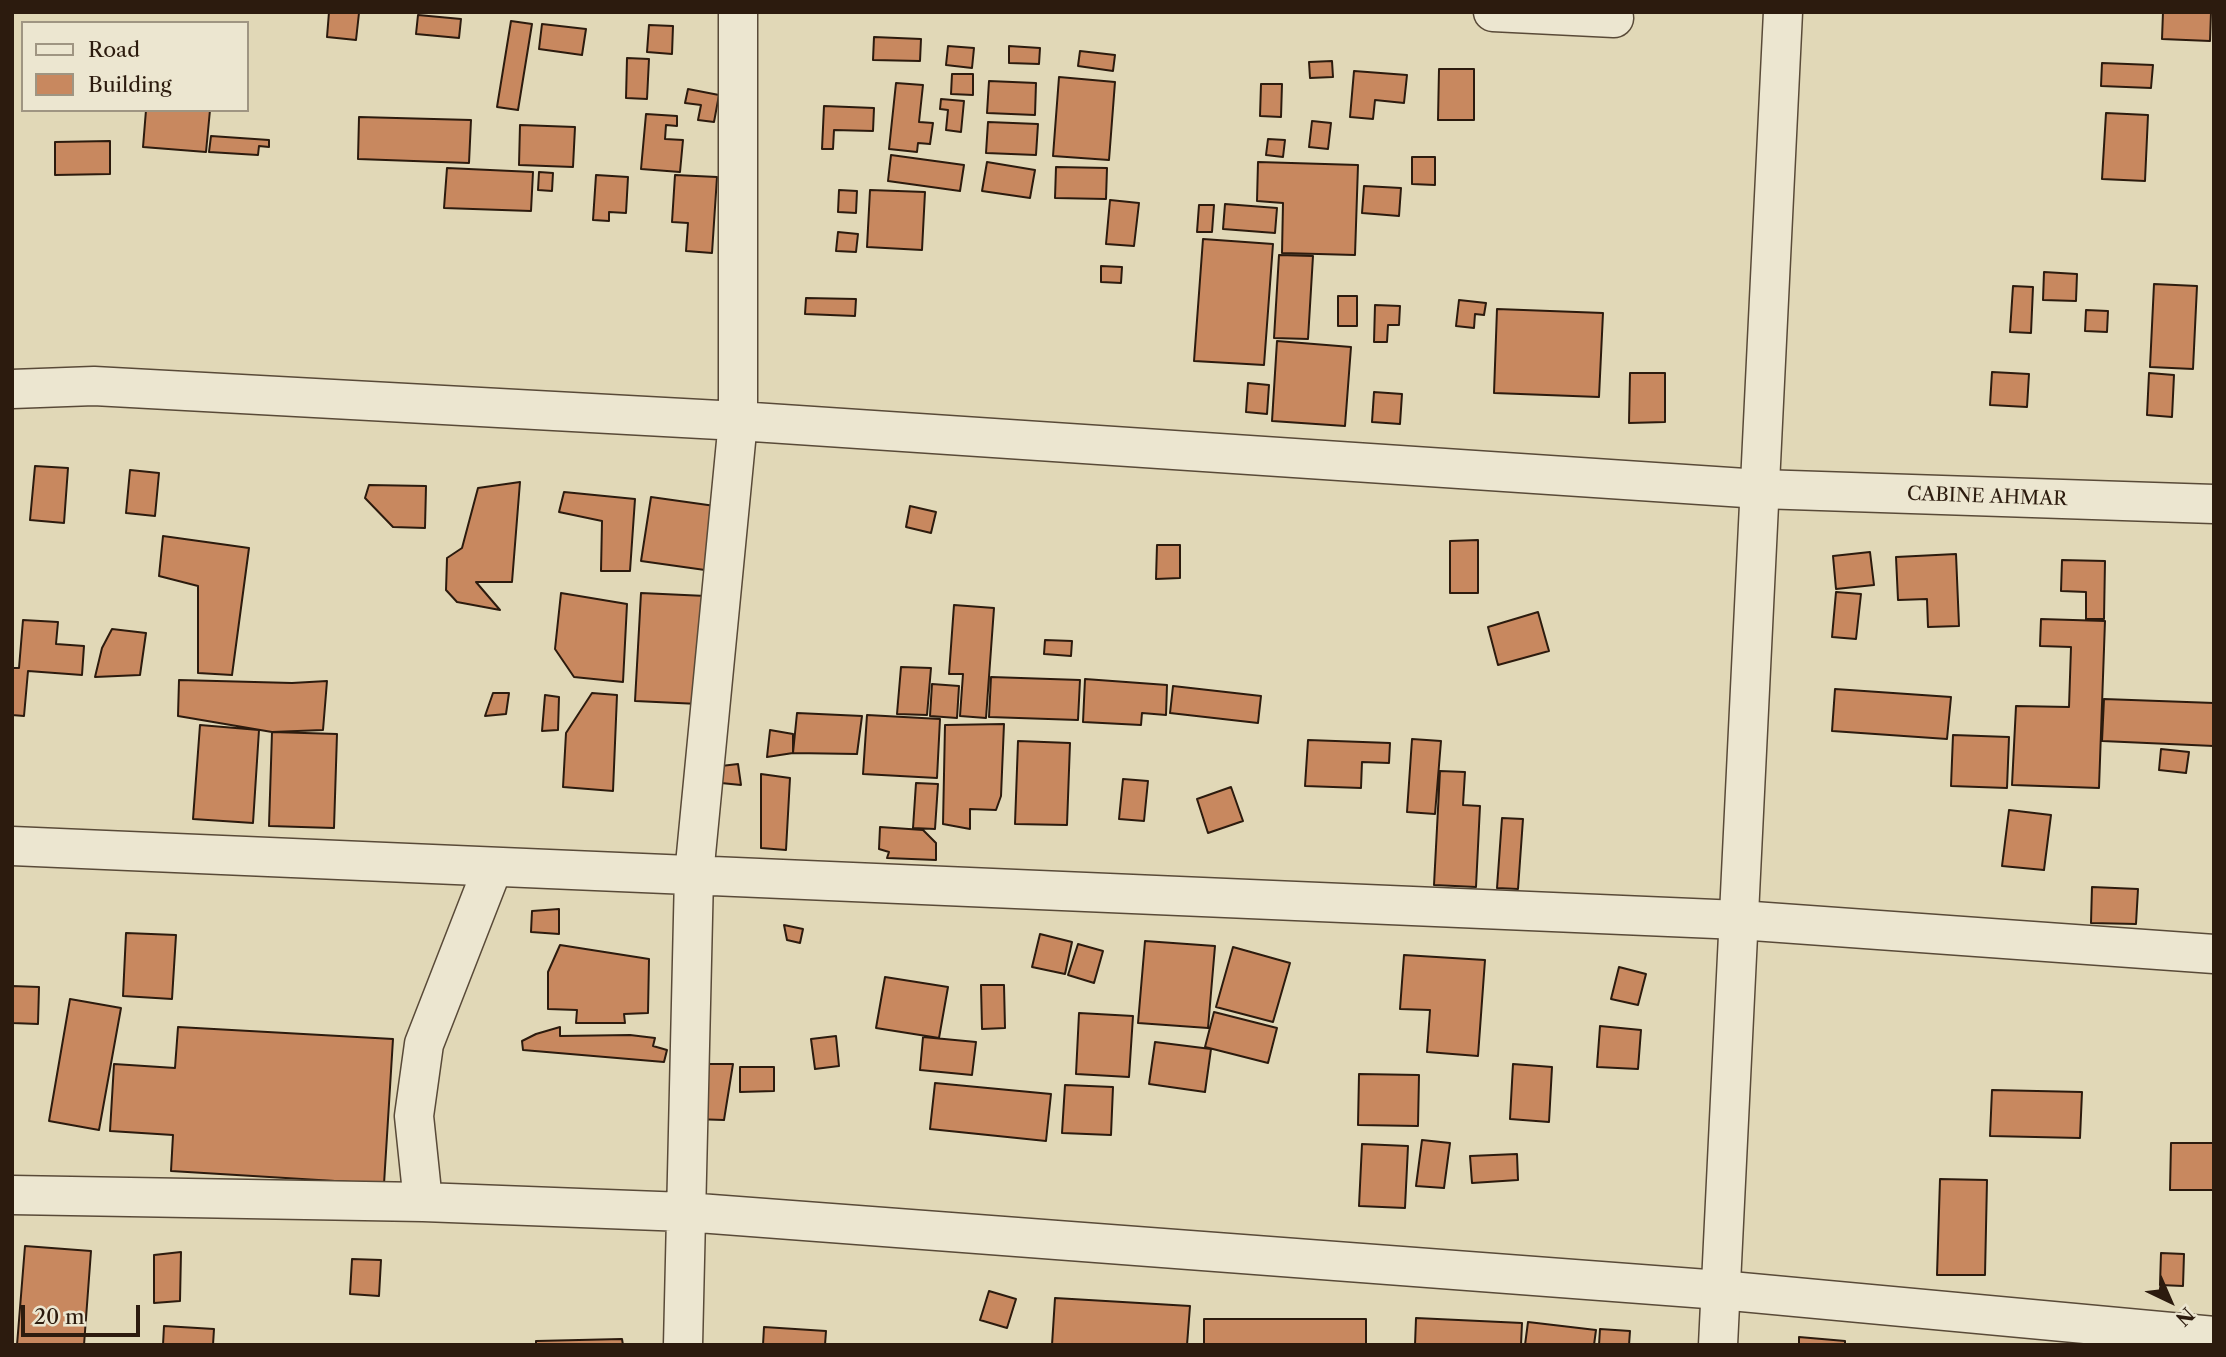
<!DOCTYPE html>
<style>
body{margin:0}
#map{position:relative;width:2226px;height:1357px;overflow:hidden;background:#e1d8b7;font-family:"Libre Caslon Text",serif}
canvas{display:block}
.frame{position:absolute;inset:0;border:14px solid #2c1b0e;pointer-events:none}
.legend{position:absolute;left:21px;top:21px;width:228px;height:91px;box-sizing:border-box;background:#ece6d0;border:2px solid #9f9582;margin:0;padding:9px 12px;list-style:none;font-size:21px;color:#2c1b0e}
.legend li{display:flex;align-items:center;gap:14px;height:35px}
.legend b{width:35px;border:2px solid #9f9582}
.north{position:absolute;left:2135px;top:1266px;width:70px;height:70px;-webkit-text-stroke:5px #ece6d0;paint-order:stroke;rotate:136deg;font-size:19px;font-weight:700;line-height:28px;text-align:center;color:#2c1b0e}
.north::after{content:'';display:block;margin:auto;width:24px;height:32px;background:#2c1b0e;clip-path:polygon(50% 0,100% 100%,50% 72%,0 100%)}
.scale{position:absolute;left:21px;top:1305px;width:119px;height:32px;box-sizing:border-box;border:4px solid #2c1b0e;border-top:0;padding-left:9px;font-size:21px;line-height:24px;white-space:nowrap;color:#2c1b0e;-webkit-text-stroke:5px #ece6d0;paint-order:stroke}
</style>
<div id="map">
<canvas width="2226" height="1357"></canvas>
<div class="frame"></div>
<ul class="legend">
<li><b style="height:9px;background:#ece6d0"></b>Road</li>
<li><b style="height:19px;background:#c8885f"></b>Building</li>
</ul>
<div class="north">N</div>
<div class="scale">20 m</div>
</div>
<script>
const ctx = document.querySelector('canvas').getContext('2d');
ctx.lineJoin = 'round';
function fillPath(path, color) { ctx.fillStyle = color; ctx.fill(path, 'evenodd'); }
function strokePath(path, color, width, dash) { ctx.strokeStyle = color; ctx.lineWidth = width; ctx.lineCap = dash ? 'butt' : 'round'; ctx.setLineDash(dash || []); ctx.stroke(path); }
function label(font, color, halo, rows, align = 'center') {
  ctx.font = font + ' "Libre Caslon Text",serif'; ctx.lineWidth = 7; ctx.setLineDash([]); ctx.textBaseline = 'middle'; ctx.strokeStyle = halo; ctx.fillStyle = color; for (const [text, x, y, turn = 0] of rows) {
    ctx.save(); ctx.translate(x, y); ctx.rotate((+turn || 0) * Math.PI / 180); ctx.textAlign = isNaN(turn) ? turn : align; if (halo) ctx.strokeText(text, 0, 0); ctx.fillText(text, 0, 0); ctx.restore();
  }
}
const building = new Path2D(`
 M329 12 359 13 356 40 327 37Z
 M2163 12H2211L2210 41 2162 39Z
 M418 15 461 19 459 38 416 34Z
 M511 21 532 24 518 110 497 107Z
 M542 24 586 29 582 55 539 49Z
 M649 25 673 26 672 54 647 52Z
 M874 37 921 39 920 61 873 60Z
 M948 46 974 48 972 68 946 65Z
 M1009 46 1040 48 1039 64 1009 63Z
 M1080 51 1115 55 1113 71 1078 66Z
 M627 58 649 59 647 99 626 98Z
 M1332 61 1333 77 1310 78 1309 62Z
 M2102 63 2153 65 2151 88 2101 86Z
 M1439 69H1474V120H1438Z
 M1354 71 1407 75 1404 103 1375 100 1373 119 1350 117Z
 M952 74H973V95L951 94Z
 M1059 77 1115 82 1109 160 1053 156Z
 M989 81 1036 83 1035 115 987 113Z
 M896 83 923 85 919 122 933 123 930 144 918 143 917 152 889 149Z
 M1261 84H1282L1281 117 1260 116Z
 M688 89 719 95 714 122 698 120 701 105 685 103Z
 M941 99 964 101 961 132 946 130 948 110 940 109Z
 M824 106 874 108 873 131 834 130 833 149H822Z
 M146 110H210L206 152 143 147Z
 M2106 113 2148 115 2145 181 2102 179Z
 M646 114 677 116V126L666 125 665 139 683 140 680 172 641 169Z
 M359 117 471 120 469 163 358 159Z
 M1312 121 1331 123 1328 149 1309 147Z
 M988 122 1038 124 1036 155 986 153Z
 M520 125 575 127 573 167 519 165Z
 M211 136 269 140V147L259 146 258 155 209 152Z
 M1268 139 1285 140 1283 157 1266 155Z
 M110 141V174L55 175V142Z
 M891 155 964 165 960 191 888 181Z
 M1412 157H1435V185L1412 184Z
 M987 162 1035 170 1030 198 982 191Z
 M1258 162 1358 165 1355 255 1282 253 1283 203 1257 201Z
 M1056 167 1107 168 1106 199 1055 198Z
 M447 168 533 172 531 211 444 208Z
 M539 172 553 173 552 191 538 190Z
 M596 175 628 177 626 213 609 212V221L593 220Z
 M675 175 717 177 712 253 686 251 688 223 672 222Z
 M1364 186 1401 188 1399 216 1362 213Z
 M839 190 857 191 856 213 838 212Z
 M870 190 925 192 922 250 867 247Z
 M1110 200 1139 203 1134 246 1106 244Z
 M1225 204 1277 208 1275 233 1223 229Z
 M1199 205H1214L1212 232H1197Z
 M838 232 858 234 856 252 836 251Z
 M1203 239 1273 244 1264 365 1194 361Z
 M1279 255 1313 256 1308 339 1274 338Z
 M1101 266 1122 267 1121 283 1101 282Z
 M2044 272 2077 274 2076 301 2043 300Z
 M2154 284 2197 286 2193 369 2150 367Z
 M2013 286 2033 287 2031 333 2010 332Z
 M1338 296H1357V326H1338Z
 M806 298 856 299 855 316 805 314Z
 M1459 300 1486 303 1484 315 1475 314 1474 328 1456 326Z
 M1375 305 1400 306 1399 325H1388L1387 342H1374Z
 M1497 309 1603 313 1599 397 1494 393Z
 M2086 310 2108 311 2107 332 2085 331Z
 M1277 341 1351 347 1345 426 1272 421Z
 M1992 372 2029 374 2027 407 1990 405Z
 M1630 373H1665V422L1629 423Z
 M2149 373 2174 375 2172 417 2147 415Z
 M1248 383 1269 385 1267 414 1246 412Z
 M1374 392 1402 394 1400 424 1372 422Z
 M35 466 68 468 64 523 30 520Z
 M130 470 159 473 155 516 126 513Z
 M520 482 512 582H476L500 610 457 602 446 590 447 558 462 548 478 488Z
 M369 485 426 486 425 528 393 527 365 498Z
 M564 492 635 499 630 571H601L602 521 559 512Z
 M651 497 715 506 705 570 641 561Z
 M910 506 936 512 931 533 906 527Z
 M163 536 249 548 232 675 198 673V586L159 576Z
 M1478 540V593H1450V541Z
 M1157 545H1180V578L1156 579Z
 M1870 552 1874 585 1836 589 1833 556Z
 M1956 554 1959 626 1928 627 1927 599 1898 600 1896 557Z
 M2062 560 2105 561 2104 619H2086V592L2061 591Z
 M1836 592 1861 594 1856 639 1832 637Z
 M561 593 627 604 623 682 574 677 555 649Z
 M641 593 706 596 699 704 635 701Z
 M954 605 994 608 986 718 960 716 963 674H949Z
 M1538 612 1549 651 1498 665 1488 627Z
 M2041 619 2105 621 2099 788 2012 785 2016 706 2069 707 2071 647 2040 646Z
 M23 620 58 622 56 644 84 646 82 675 28 671 24 716 12 715V668H19Z
 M112 629 146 633 140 675 95 677 102 648Z
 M1045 640 1072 641 1071 656 1044 654Z
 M901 667 931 668 927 715 897 714Z
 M991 677 1080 680 1078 720 989 717Z
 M1085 679 1167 685 1166 715 1142 713 1141 725 1083 722Z
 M179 680 292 683 327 681 323 730 272 732 178 716Z
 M932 684 959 686 957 718 930 716Z
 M1173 686 1261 696 1258 723 1170 713Z
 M1835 689 1951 697 1947 739 1832 731Z
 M493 693H509L506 714 485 716Z
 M592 693 617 695 613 791 563 787 566 733Z
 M545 695 559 697 558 730 542 731Z
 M2104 699 2214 703V746L2102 741Z
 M797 713 862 716 857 754 793 753Z
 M867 715 940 719 937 778 863 774Z
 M1004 724 1001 796 996 810 970 809V829L943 824 945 725Z
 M200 725 259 730 253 823 193 819Z
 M770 730 793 734V753L767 757Z
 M272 732 337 734 334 828 269 826Z
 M1953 735 2009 737 2007 788 1951 786Z
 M1412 739 1441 741 1435 814 1407 812Z
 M1308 740 1390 743 1389 763 1362 762 1361 788 1305 786Z
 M1018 741 1070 743 1067 825 1015 824Z
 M2161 749 2189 752 2186 773 2159 770Z
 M738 764 741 785 721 783V766Z
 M1440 771 1465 772 1463 805 1480 806 1476 887 1434 885Z
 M761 774 790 778 786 850 761 848Z
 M1123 779 1148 781 1144 821 1119 819Z
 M916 783 938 784 935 829 913 828Z
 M1231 787 1243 821 1208 833 1197 799Z
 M2009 810 2051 815 2044 870 2002 866Z
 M1502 818 1523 819 1518 889 1497 888Z
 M880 827 923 830 936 843V860L887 858 889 852 879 849Z
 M2092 887 2138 889 2136 924 2091 923Z
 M559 909V934L531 932 532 911Z
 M784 925 803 929 800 943 787 940Z
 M126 933 176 935 172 999 123 996Z
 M1040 934 1072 942 1065 974 1032 967Z
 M1145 941 1215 946 1208 1028 1138 1023Z
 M1078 944 1103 951 1094 983 1068 975Z
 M560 945 649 959 648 1013 624 1014 625 1023H576L577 1010 548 1009V972Z
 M1233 947 1290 963 1273 1022 1216 1007Z
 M1404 955 1485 960 1478 1056 1427 1052 1430 1010 1400 1009Z
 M1619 967 1646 974 1638 1005 1611 999Z
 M885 977 948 987 939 1038 876 1028Z
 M981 985H1004L1005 1028 982 1029Z
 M12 986 39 987 38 1024 12 1023Z
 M70 999 121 1008 99 1130 49 1121Z
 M1214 1012 1277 1028 1268 1063 1205 1047Z
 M1079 1013 1133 1016 1129 1077 1076 1074Z
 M1600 1026 1641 1030 1638 1069 1597 1067Z
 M178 1027 393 1039 384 1184 171 1171 173 1135 110 1131 114 1064 175 1068Z
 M560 1027V1036L630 1035 655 1038 653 1046 667 1050 664 1062 523 1050 522 1041 536 1034Z
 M836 1036 839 1066 815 1069 811 1039Z
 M923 1037 976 1042 972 1075 920 1070Z
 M1155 1042 1211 1049 1205 1092 1149 1084Z
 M700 1064H733L724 1120 694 1119Z
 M1513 1064 1552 1067 1549 1122 1510 1119Z
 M740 1067H774V1091L740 1092Z
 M1359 1074 1419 1075 1418 1126 1358 1125Z
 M935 1083 1051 1094 1046 1141 930 1129Z
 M1065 1085 1113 1087 1111 1135 1062 1133Z
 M1992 1090 2082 1092 2080 1138 1990 1136Z
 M1422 1140 1450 1143 1444 1188 1416 1186Z
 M2171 1143H2214V1190H2170Z
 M1362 1144 1408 1146 1405 1208 1359 1206Z
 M1517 1154 1518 1180 1472 1183 1470 1156Z
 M1940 1179 1987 1180 1985 1275H1937Z
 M25 1246 91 1251 84 1345H17Z
 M181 1252 180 1301 154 1303V1255Z
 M2161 1253 2184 1254 2183 1286 2160 1285Z
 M352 1259 381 1260 379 1296 350 1294Z
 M989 1291 1016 1299 1007 1328 980 1320Z
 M1055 1298 1190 1306 1187 1345H1052Z
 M1416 1318 1522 1323 1521 1345H1415Z
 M1204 1319H1366V1345H1204Z
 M1528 1322 1596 1330 1594 1345H1525Z
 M164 1326 214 1329 213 1345H163Z
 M764 1327 826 1331 825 1345H763Z
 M1600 1329 1630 1331 1629 1345H1599Z
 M1799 1337 1845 1341V1345H1799Z
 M622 1339 623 1345H536V1341Z`);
fillPath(building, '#c8885f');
strokePath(building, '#2c1b0e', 2);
const minor = new Path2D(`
 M1493 12 1614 18
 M12 389 94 386 738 421 1760 489 2214 504
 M12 846 1739 920 2214 954
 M12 1195 423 1202 685 1212 1720 1290 2214 1336
 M423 1202 414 1116 424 1044 493 867
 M683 1345 694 875 738 421V12`);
const tertiary = new Path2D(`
 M1718 1345 1783 12`);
strokePath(minor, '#594a38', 41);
strokePath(tertiary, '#594a38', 41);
strokePath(minor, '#ece6d0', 38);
strokePath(tertiary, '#ece6d0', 38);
label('19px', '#2c1b0e', '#ece6d0', [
 ["CABINE AHMAR",1987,497,2]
]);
</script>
